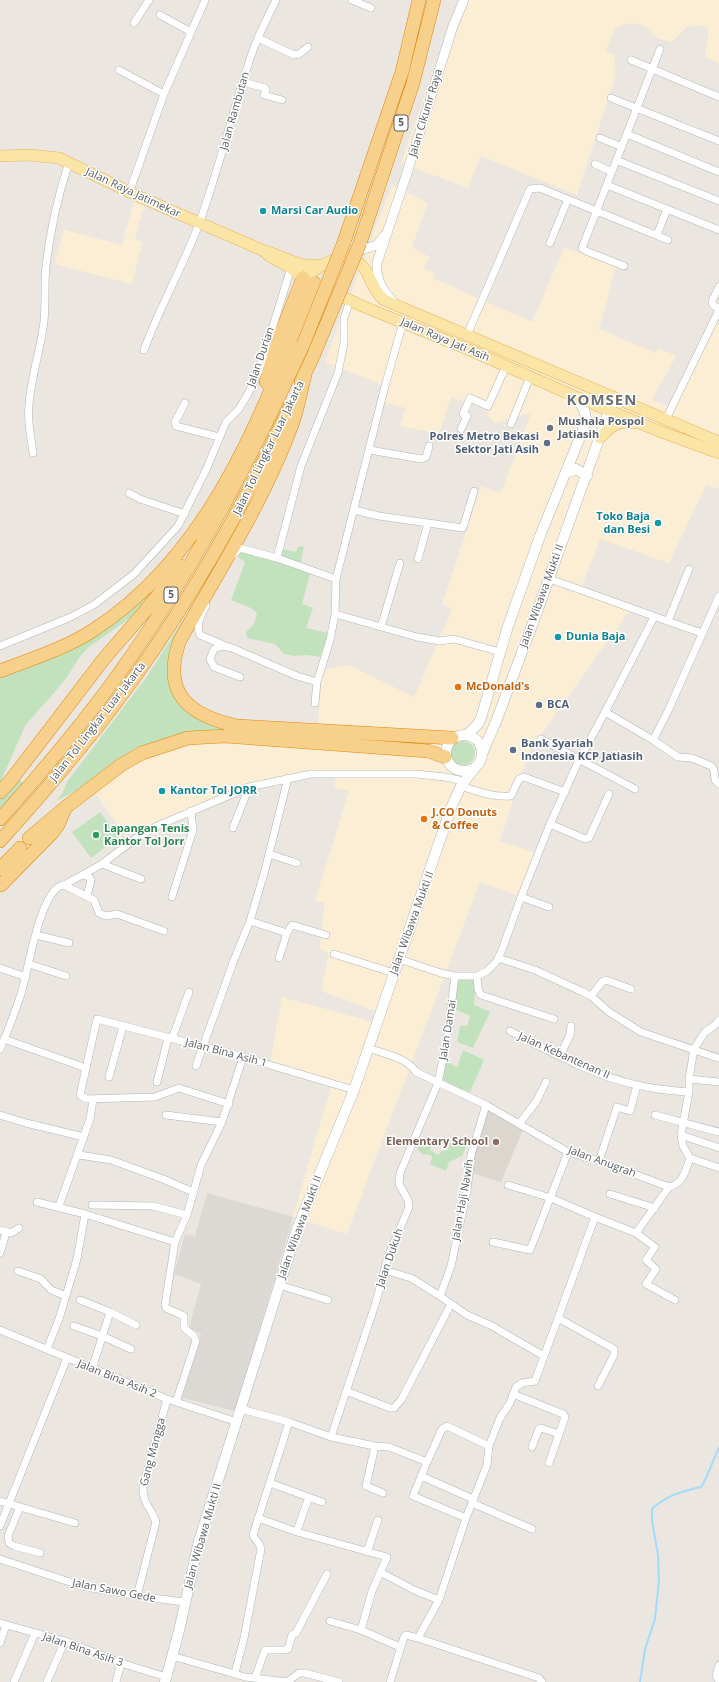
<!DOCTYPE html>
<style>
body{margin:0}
canvas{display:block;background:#ebe7e0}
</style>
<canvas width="719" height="1682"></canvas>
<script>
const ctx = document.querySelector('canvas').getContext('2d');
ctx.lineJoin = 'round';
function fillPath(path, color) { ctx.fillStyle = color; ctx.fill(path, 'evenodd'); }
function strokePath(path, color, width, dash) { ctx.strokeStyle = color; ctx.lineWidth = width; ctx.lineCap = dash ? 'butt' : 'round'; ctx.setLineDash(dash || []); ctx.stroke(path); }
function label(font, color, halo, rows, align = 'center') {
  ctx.font = font + ' "Open Sans",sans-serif'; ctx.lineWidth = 3; ctx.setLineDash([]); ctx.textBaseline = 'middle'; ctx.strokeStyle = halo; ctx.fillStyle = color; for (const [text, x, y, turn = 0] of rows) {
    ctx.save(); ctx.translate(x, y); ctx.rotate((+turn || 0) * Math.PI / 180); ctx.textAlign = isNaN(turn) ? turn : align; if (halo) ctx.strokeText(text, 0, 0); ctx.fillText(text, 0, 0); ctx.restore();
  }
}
fillPath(new Path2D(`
 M458 0H719V63L707 58 705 52 709 29 703 25 687 27 672 42 657 38 645 26 633 23 622 25 615 29 605 52 614 55 616 75 577 195 481 156 468 188 401 163Z
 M392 185 428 203 412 247 429 257 424 269 435 272 433 278 532 322 564 248 616 266 599 329 656 353 658 348 676 356 652 400 671 407 715 323 719 325V489L706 485 669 563 600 539 580 591 630 610 529 752 500 841 536 853 519 896 480 882 347 1234 293 1217 332 1083 270 1063 282 997 373 1022 378 1012 321 991 329 953 319 948 325 903 315 901 349 791 334 788 337 772 309 770 250 784 125 836 95 793 137 762 187 742 317 741 322 670 349 665 414 697 452 609 442 604 481 486 501 493 531 413 494 423 488 416 487 409 451 397 439 434 400 426 405 408 379 400 383 385 325 362Z
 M135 197 146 200 135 239 143 242 132 284 55 264 64 230 122 245Z`), '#fbeed5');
fillPath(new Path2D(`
 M207 1193 293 1217 235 1411 182 1398 201 1334 189 1328 201 1284 174 1274 185 1234 195 1236Z`), '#dcd9d5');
fillPath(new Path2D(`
 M486 1105 524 1127 501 1182 469 1172Z`), '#dbd6ce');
fillPath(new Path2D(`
 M242 545C253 560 263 558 280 561L282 549 296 552 298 547 304 546 300 567 311 570 302 604 313 608 306 628 328 633 320 657 307 655 294 656 284 654 275 644 247 638 246 632 254 624 257 613 251 608 231 600 245 562 238 557Z
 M169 573 140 611 89 647 81 655 65 680 25 726 0 783V675L60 652Z
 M188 616 179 634 177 695 234 729 115 763 75 791 56 801 63 792 67 782 148 675 185 617Z
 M451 753a12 12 0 1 1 24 0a12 12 0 1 1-24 0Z
 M18 779 23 783 0 810V796Z
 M100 812 119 837 91 858 72 832Z
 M457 979 476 980 474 1005 490 1012 473 1048 457 1042 460 1026H467L470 1016 455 1009Z
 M463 1050 484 1060 470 1092 440 1082 445 1061 457 1067Z
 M456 1138 467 1145 462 1156 449 1162 446 1171 430 1164 432 1158 431 1155 422 1154 417 1148 420 1143 424 1140 432 1145 430 1150 438 1155 442 1151 448 1150 450 1143Z`), '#c1e2bd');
strokePath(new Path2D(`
 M640 1682 645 1649 655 1619 659 1580 658 1555 652 1521V1509C665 1496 683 1491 701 1487 709 1475 712 1461 719 1448`), '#a1ddfa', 2);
const minor = new Path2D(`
 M352 0 371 8
 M160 15 191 32
 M134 23 149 0
 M258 38 294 55 299 54 308 47
 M631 60 719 97
 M119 70 164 94
 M243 82 265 88 266 90 264 95 282 100
 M611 98 719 141
 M627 134 719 172
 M600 138 622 147
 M616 160 719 201
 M595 164 612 172
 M607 185 719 230
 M129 193 164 94 205 0
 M657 235 667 209
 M550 243 568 199
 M624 266 586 251 582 248 660 49
 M719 287 712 301 713 305 719 309
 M467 335 530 189 540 188 668 240
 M144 350C160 306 184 265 200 221 220 166 233 109 252 53 258 35 268 17 276 0
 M185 403 175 422 176 426 219 437
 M666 419 719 310
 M511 424 530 377
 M461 429 467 416 463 414 470 398 488 406 506 366
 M370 450 421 459 426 457 429 446
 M33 453C31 437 27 421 29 405 31 376 41 349 44 321 46 303 44 284 46 266 50 231 58 196 69 162
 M129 493 140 499 185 514
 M354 510 379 516 463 528 474 491
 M234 554 240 548 277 558
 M418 559 428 523
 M336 579 277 558 301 466 338 373 344 343V318L350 300
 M549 579C600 596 651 616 702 633
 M206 605C202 614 195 625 200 635L228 647
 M335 614 417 637 440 641 454 639 500 652
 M668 621 689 569
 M381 627 400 563
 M0 646 71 617 95 604 134 574 178 526 206 470 226 422 239 409 249 392 259 371 291 268
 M240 677 214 667 210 659 214 649 223 646 232 648 297 676 317 682
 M315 703 317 682 330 640 335 614 336 579 385 386 403 322
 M605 712 653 740 678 757 692 758 711 766 714 770 715 780 719 784
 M541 739 635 789
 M653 740 668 711 719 596
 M461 786C476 791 495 798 511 796L519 779 524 777 565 792
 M550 824 585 839 589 838 609 794
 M233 828 249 787
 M269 854 297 863
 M102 864 141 879
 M83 875 89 877 91 880 87 896
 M64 885 94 900 99 913 106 916 117 914 164 931
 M172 897 193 830 191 811
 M521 897 549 907
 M250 921 287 933
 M36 935 69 943
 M334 954 394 973
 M279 958 287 933 292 925 326 935
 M498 958 535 970 581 991 591 996 609 1012 641 1032 718 1058
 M399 959 441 973 455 976H477L487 971 496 962 502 950 521 897 550 824 579 760 605 712 654 617
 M29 964 66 976
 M0 968 26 977
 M477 976 478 989 481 995 554 1019
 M591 996 602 982 606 980 631 989
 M510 1031C551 1052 592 1075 637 1085 654 1089 672 1091 689 1092
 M4 1039 86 1068
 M172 1039 189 992
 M368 1048C384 1054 406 1057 416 1072L486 1105 568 1152 599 1161 669 1187C684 1183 685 1171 690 1158L683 1146 681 1135 689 1092V1079L694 1049 705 1032 714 1026 719 1020
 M0 1049C8 1031 15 1012 21 994 28 973 40 887 64 885L102 864 136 838 157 826 249 787 311 774H416L445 777 464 781
 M560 1056 570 1035 571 1026
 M196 1066 234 960 250 921 265 870 288 778
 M109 1077 123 1026
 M689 1079 719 1082
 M157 1082 168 1038
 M229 1104 179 1088 155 1097 86 1099 80 1095 97 1019 243 1057 354 1090
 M0 1115 26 1123 84 1137
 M166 1115 222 1122
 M655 1115 719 1132
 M519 1124 536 1102 546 1082
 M681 1135 719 1148
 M79 1155 111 1160 163 1179 193 1192
 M690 1158 719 1168
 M599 1161 617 1107 630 1111 637 1085
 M508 1185 551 1198 595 1217
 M610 1194 655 1208
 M37 1202 85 1214 175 1242
 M92 1205 153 1206 187 1215
 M59 1206 90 1119 93 1100
 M0 1230 11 1233 19 1228
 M636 1233 655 1247 646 1260 656 1269 646 1284 675 1300
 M493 1242 530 1250 568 1152
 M0 1253 6 1233
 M384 1270 411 1278 440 1296 467 1315 490 1325 544 1356
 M18 1271 41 1279 51 1290 66 1296
 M279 1285 328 1300
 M440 1296 451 1266 467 1191 471 1155 486 1105
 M80 1300 110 1312 136 1325
 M558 1318 614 1349V1355L598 1386
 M74 1326 102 1336 131 1349
 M0 1330 167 1399 237 1422
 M47 1349 59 1319 77 1259 85 1214
 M92 1369 110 1312
 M346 1391 390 1408H394L401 1400 410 1383 451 1304
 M513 1394 563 1414 565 1417 549 1463
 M176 1402 196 1341 194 1336 184 1328V1316L166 1308 165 1305 175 1242 187 1215 201 1165 222 1122 243 1057
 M241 1409 289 1422 331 1437 375 1446 389 1447 427 1462 442 1429 447 1426 489 1446
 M331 1437 376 1302 388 1257 409 1207 408 1200 399 1184 400 1173 438 1083 447 1040 455 976
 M375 1446 366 1486 383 1493
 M532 1447 539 1429 541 1428 559 1434
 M427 1462 413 1496 466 1518
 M421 1476 473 1499
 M270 1483 322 1502
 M0 1501 75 1523
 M472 1503 532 1529
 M20 1507 8 1536 9 1543 14 1546 40 1553
 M258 1518 297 1532 387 1557 372 1591 361 1630 330 1621
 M0 1526 67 1358
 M298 1528 309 1497
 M367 1552 378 1520
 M0 1559 82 1586 137 1596 184 1602
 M380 1572 414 1590 439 1600
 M137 1596 156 1522C151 1507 143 1506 143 1487L167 1399
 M0 1623 65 1641 121 1663 166 1677
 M361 1630 400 1647
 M418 1638 539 1678 542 1682
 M0 1643 6 1625
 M172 1656 245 1677 287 1682 299 1673H304L339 1682
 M719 1665 716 1676 719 1681
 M235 1673 244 1638 261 1549C260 1542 255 1541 253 1535L289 1422
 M255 1678 265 1650H285L288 1649 292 1635 296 1633 327 1574
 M14 1682 35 1633
 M47 1682 65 1641
 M116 1682 121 1663
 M390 1682 404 1637 406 1635 418 1638 439 1600 466 1518 487 1465 489 1446 500 1418 510 1403 516 1387 522 1383 535 1381 595 1217 636 1233 669 1187`);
const tertiary = new Path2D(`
 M354 252 377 245 384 236
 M395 304C383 290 376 283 377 263L406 176 453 26 464 0`);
const secondary = new Path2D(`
 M566 473 576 469 587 476
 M446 753a18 18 0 1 1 36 0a18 18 0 1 1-36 0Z
 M467 735 478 724 481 718 508 626 540 536 586 422C586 412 582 403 574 396
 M482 754 497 719 537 612 614 397
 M165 1682 179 1631 199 1541 297 1229 354 1090 451 808 461 786 474 769`);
const primary = new Path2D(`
 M0 156 29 155 59 158 140 197 262 250C283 255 299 269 320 265
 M262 250 271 257 291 268 303 278 362 306 465 348 574 396 659 431 719 453
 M303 278 323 265 343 255C375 265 364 282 384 300L719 442
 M600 438C610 427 618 420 633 423`);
const motorway = new Path2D(`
 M344 242 402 72 419 0
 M360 243 413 83 434 0
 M305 375C301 390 298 407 293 422 265 499 220 569 180 640 161 693 188 715 237 726L452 738
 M266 382 278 341 303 278
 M301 382 314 354
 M0 671C31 659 64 649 92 631 213 554 263 411 314 283
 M0 792 11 780 103 660 146 610 181 566
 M0 819C42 772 84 723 120 672 193 570 251 459 303 345
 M29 838 66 807 121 765 142 753 188 738 225 736 428 751 445 757
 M0 841C46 790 91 738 131 682 193 596 245 503 290 407
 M0 869 20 848
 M1 885 52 833 58 825 64 811`);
strokePath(minor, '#b1b4b7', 8);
strokePath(tertiary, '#b1b4b7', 10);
strokePath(secondary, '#b0b4b7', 11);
strokePath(primary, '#e9b25b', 12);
strokePath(motorway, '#df870c', 14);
strokePath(minor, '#fff', 7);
strokePath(tertiary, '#fff', 9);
strokePath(secondary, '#fff', 10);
strokePath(primary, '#fae4a6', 11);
strokePath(motorway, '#f7d08b', 13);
const motorwayBridge = new Path2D(`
 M303 345 344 242
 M314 354 360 243`);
strokePath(motorwayBridge, '#df870c', 14, []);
strokePath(motorwayBridge, '#f7d08b', 13);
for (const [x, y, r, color] of [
 [263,211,4,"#0f9aa8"],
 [550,428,4,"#6b7280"],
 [547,443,4,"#5c6f8a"],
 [658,523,4,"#0f9aa8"],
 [558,637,4,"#0f9aa8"],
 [458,687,4,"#e8710a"],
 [539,705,4,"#5c6f8a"],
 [513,750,4,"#5c6f8a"],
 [162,791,4,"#0f9aa8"],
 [424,819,4,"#e8710a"],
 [96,835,4,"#2e9e5b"],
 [496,1142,4,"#8d6e63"]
]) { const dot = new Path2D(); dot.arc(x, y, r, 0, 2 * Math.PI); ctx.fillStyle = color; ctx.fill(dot); strokePath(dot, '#fff', 1.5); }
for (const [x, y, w] of [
 [401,123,14],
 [171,595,14]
]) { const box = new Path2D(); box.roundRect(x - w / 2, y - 8, w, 16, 3); ctx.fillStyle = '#fff'; ctx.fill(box); strokePath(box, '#595d60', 1); }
label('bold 10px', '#595d60', null, [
 ["5",401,123],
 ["5",171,595]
]);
label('11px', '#595d60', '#fff', [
 ["Jalan Rambutan",235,111,-74],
 ["Jalan Cikunir Raya",426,113,-73],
 ["Jalan Raya Jatimekar",133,193,25],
 ["Jalan Raya Jati Asih",445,340,23],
 ["Jalan Durian",261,357,-71],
 ["Jalan Tol Lingkar Luar Jakarta",269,448,-64],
 ["Jalan Wibawa Mukti II",542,596,-70],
 ["Jalan Tol Lingkar Luar Jakarta",98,722,-52],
 ["Jalan Wibawa Mukti II",412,923,-70],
 ["Jalan Damai",448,1030,-81],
 ["Jalan Bina Asih 1",226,1053,15],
 ["Jalan Kebantenan II",564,1056,24],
 ["Jalan Anugrah",602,1162,20],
 ["Jalan Haji Nawih",463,1200,-80],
 ["Jalan Wibawa Mukti II",300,1227,-70],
 ["Jalan Dukuh",390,1258,-71],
 ["Jalan Bina Asih 2",117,1379,22],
 ["Gang Mangga",153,1452,-75],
 ["Jalan Wibawa Mukti II",203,1536,-74],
 ["Jalan Sawo Gede",114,1591,11],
 ["Jalan Bina Asih 3",83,1650,19]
]);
label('bold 11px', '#0d838f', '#fff', [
 ["Marsi Car Audio",271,211],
 ["Toko Baja",650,517,"right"],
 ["dan Besi",650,530,"right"],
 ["Dunia Baja",566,637],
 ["Kantor Tol JORR",170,791]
], 'left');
label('bold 11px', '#5b616d', '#fff', [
 ["Mushala Pospol",558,422],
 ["Jatiasih",558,435]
], 'left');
label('bold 11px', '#4e5e75', '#fff', [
 ["Polres Metro Bekasi",539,437,"right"],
 ["Sektor Jati Asih",539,450,"right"],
 ["BCA",547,705],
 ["Bank Syariah",521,744],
 ["Indonesia KCP Jatiasih",521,757]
], 'left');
label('bold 11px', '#c56008', '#fff', [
 ["McDonald's",466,687],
 ["J.CO Donuts",432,813],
 ["& Coffee",432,826]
], 'left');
label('bold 11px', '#27864d', '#fff', [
 ["Lapangan Tenis",104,829],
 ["Kantor Tol Jorr",104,842]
], 'left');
label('bold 11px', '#785e54', '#fff', [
 ["Elementary School",488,1142]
], 'right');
ctx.letterSpacing = '1px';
label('bold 15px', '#6a6f72', '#fff', [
 ["KOMSEN",602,401]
]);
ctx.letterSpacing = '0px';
</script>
